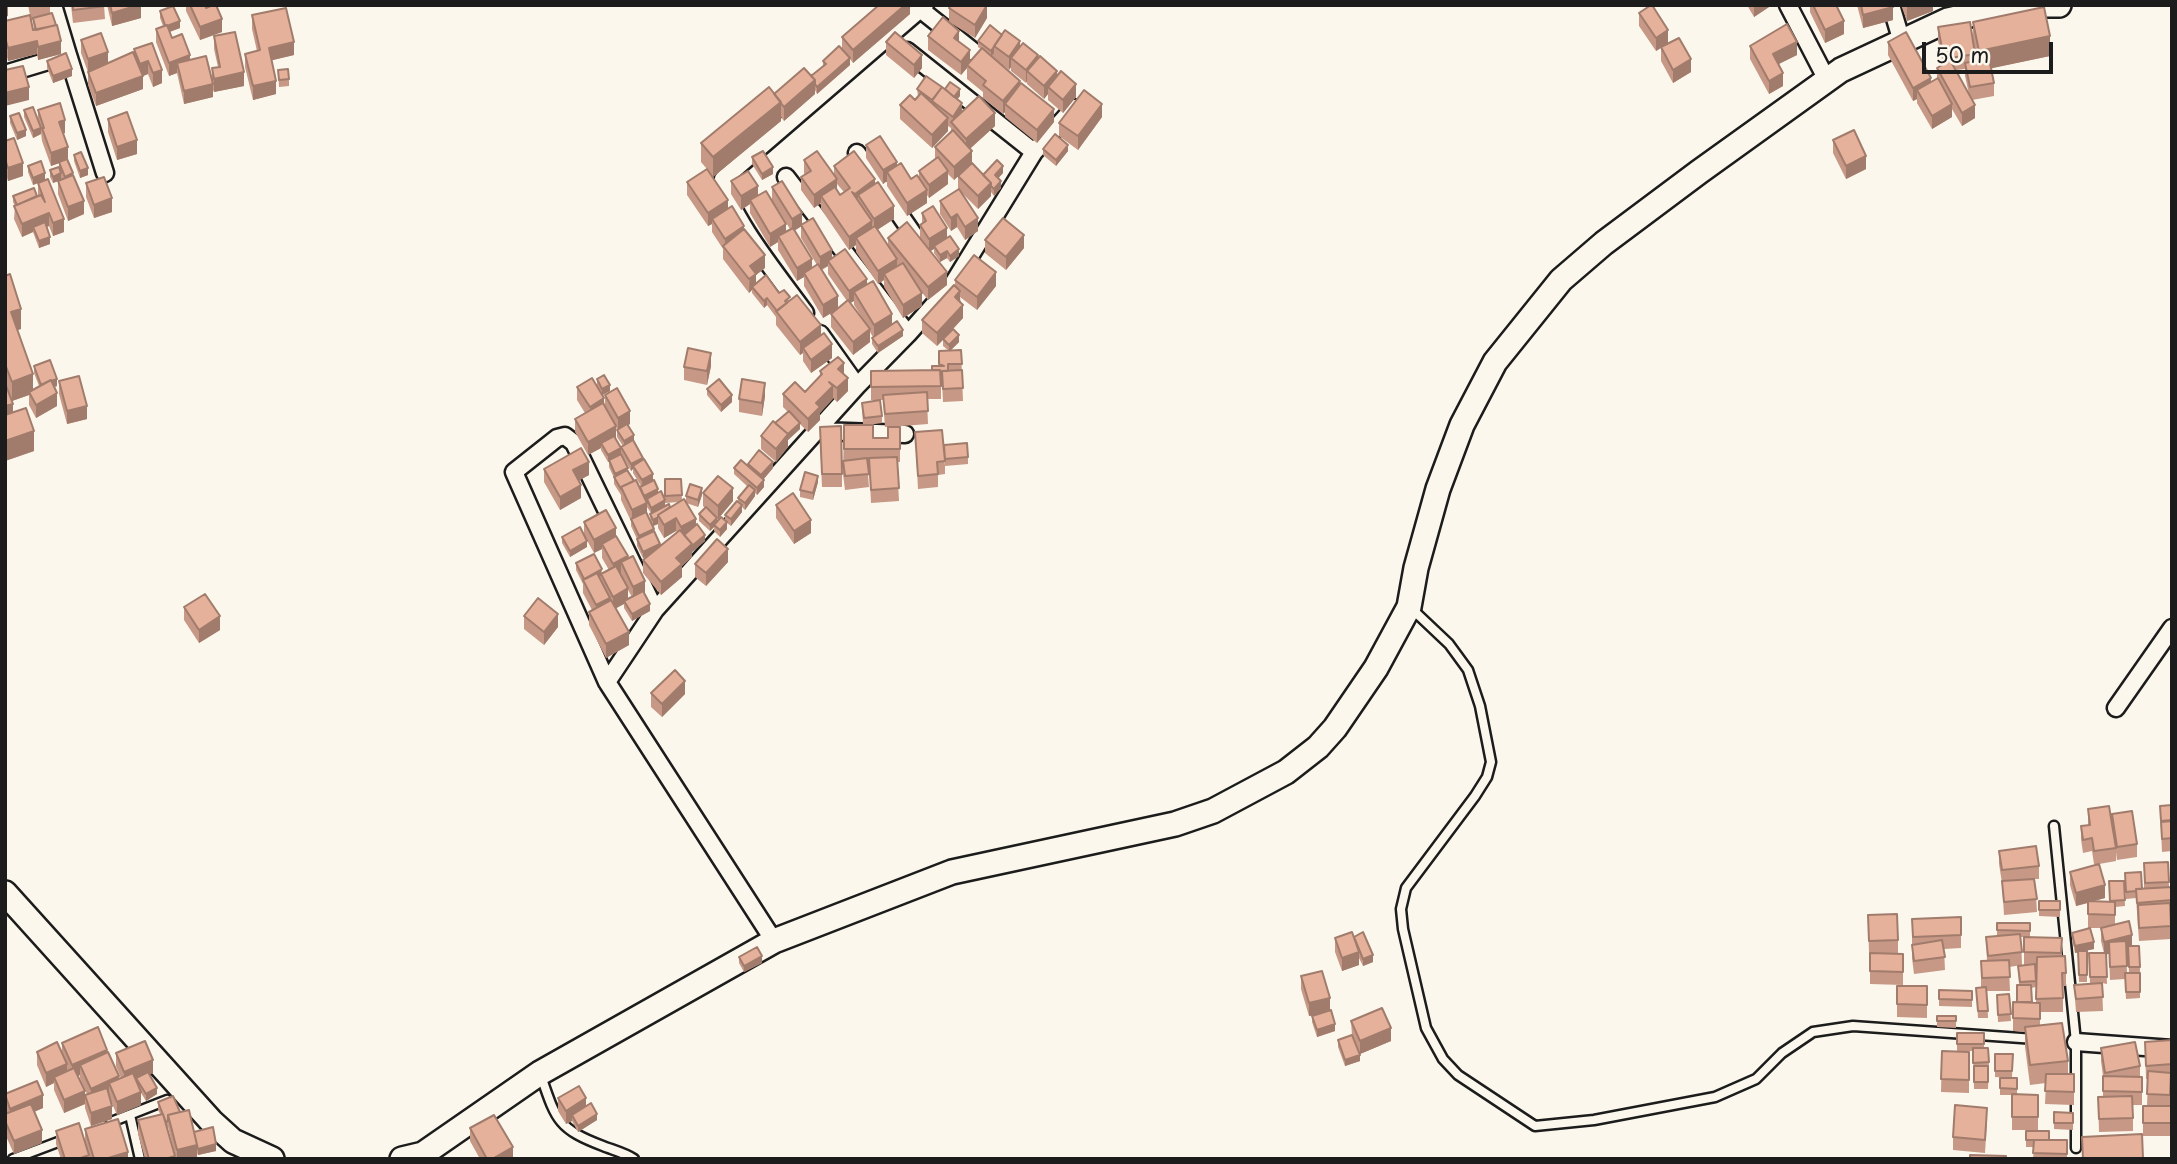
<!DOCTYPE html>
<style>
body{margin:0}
#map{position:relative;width:2177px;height:1164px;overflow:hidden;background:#fbf7ec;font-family:"Playpen Sans",sans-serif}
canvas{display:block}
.frame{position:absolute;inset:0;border:7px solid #1c1c1c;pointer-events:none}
.scale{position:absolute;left:1922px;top:42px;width:131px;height:32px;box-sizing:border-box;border:4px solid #1c1c1c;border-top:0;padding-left:9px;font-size:21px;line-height:24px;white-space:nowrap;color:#1c1c1c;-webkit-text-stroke:5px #fbf7ec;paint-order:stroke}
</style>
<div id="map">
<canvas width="2177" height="1164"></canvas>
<div class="frame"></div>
<div class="scale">50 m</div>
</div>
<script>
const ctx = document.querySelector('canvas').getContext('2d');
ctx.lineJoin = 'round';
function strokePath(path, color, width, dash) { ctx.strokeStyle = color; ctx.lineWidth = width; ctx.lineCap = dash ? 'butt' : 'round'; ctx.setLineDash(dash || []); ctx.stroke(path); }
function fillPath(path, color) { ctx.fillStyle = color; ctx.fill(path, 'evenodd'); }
const lane = new Path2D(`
 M1412 609 1449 644 1468 670 1480 706 1491 762 1487 777 1475 796 1406 888 1401 909 1403 929 1426 1028 1443 1059 1458 1075 1535 1126 1594 1120 1715 1097 1756 1079 1782 1053 1813 1032 1853 1026 2035 1039
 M2054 826 2076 1042V1148
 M541 1076C556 1120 558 1129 603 1146 613 1150 625 1153 634 1159
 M130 1115 140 1159
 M111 1122 167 1100
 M13 1159 66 1139`);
const street = new Path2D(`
 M1788 5 1827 80
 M1891 5 1902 42
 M920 9 993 67
 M907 51 1034 152
 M68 55 105 173
 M5 74 68 55 53 5
 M857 153 918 241
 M786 177 908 334
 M805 313C783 282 726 213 723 179L925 5
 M820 334 857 386
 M819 431 905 434
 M655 610 574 443 565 436 557 438 514 472 607 682 774 941
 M607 682 655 610 857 386 908 334 954 282 1034 152 1074 108
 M2116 708 2172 628
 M2076 1042 2172 1049`);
const secondary = new Path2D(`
 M2030 5H2059
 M5 893 211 1121 233 1141 272 1159
 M402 1159 423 1154 540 1073 774 941 952 872 1175 824 1213 811 1286 772 1318 747 1335 728 1376 668 1409 607 1416 568 1438 489 1462 425 1495 362 1561 280 1604 243 1699 172 1841 70 1948 20 2013 5`);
strokePath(lane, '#1c1c1c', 13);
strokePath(street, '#1c1c1c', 21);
strokePath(secondary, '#1c1c1c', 28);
strokePath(lane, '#fbf7ec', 8);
strokePath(street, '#fbf7ec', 16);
strokePath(secondary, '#fbf7ec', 23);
fillPath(new Path2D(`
 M28 5H50V13L61 54 38 60 37 54 8 61 5 50V21L34 30 33 20H31Z
 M71 5H104L105 19 73 23Z
 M107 5H141V18L112 26Z
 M186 5H207V8L208 7 207 5H219L217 6 222 32 200 40 186 11Z
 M910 5V14L853 63 850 59V65L817 94 815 90V94L784 121 781 117V121L713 177 709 172 728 209 744 229 765 268 756 275V283L779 293 790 301 821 335 832 358 811 373 803 361V353L800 355 776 325V317L767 305 764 308 752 293V290L749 293 723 259V249L712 232V224L708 226 687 195V182L707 169 701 162V143L774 94 811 76 823 66V61L842 50V37Z
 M1747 5H1772L1754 17Z
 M1810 5H1836L1844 34 1825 43 1810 12Z
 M1857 5H1892L1893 20 1863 28Z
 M1901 5H1933V11L1907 21Z
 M949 8 987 18 975 38 949 22Z
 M160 11 180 28 170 32 172 38 190 60 212 77V68L218 67 214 49V36L244 86 214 92 213 90V97L184 104 177 73 169 76 156 42V29L163 26 160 18Z
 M1639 13 1668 43 1691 72 1673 83 1661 61V48L1656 51 1639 26Z
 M252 15 294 55 272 60 276 94 253 100 245 67V54L257 51 252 29Z
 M1973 22 2050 56 1991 68 1994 83V96L1972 100 1975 118 1962 126 1952 109V117L1932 129 1917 103V99L1913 101 1888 55V42L1931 82 1937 79V68L1943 64 1938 41V27L1973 40ZM1965 69V76L1969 94 1956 70Z
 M1002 35 1038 59 1076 97 1063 113 1048 100V94L1044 99 1027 84V81L1026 83 1011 71V67L1009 70 1000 63 1054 122 1037 143 1005 117V112L1003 114 983 98V92L967 79V68L961 75 928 50V36L959 42 970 62 981 49 978 47V41Z
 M81 40 108 63 134 55V49L152 43 162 83 153 87 148 74 143 76V89L96 106 88 85V72L81 53Z
 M886 42 922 68 914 78 886 55Z
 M1750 46 1797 55 1778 64 1783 86 1769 94 1750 59Z
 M47 61 72 76 53 83 47 68Z
 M278 70 289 79V86L279 87Z
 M917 89H945L960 96 957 99 962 111 995 126 970 149 972 163 983 175 1003 173 998 178 1001 188 994 196 991 192V196L978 209 961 192 978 231 965 240 957 227 951 231 940 214V201L958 189V176L965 169 954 180 948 174V184L929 198 927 195V203L907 216 887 186V181L883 184 866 158V145L897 166 911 179 919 177V171L935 159V147L951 133V128L948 126V131L932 148 900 119V105L915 100 918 96Z
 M24 110 38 120V110L65 133 63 134 67 160 84 201V214L68 221 58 194V181L53 183 50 177V170L59 168V163L51 166 42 141 41 132V134L33 138 24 117Z
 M10 116 26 136 17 140 10 123Z
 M1102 117 1078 150 1059 136V123Z
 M108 119 137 154 117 160 108 132Z
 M1833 140 1866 169 1846 179 1833 153Z
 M5 141 23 176 8 181 5 172Z
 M1043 149 1068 151 1056 166 1043 155Z
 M74 155 88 175 80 178 74 161Z
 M752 157 773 174 762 180 752 164Z
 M804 160 834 175V166L875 184 894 219 877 230 888 246V238H920V225L922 224V213L947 238 959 256 950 262 947 258 940 262 934 253V249L930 251 947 285 928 300 920 290 922 306 903 318 884 287V280L878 284 856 252V245L849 250 821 209V203L814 208 801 190V177L805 175 804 173ZM837 184 844 192 840 195 837 190Z
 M28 166 45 180 33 185 28 172Z
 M731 181 758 195 786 232 790 229 772 200V187L832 258 867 285 892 324 903 336 878 353 872 344V338L873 337 870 332V342L853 355 831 327V314L834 311 823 318 804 286V277L797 281 778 250V242L770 247 750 213V204L741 210 731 194ZM801 226V238L817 265 812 268 794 231ZM828 266V274L847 301 838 308 822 270ZM854 301V305L863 319 850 303Z
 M38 183 64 232 53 236 49 226 46 227 50 244 39 248 33 232 22 237 14 219 15 206 13 202V196H38Z
 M86 183 112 212 94 218 86 197Z
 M985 240 1024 248 1006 270 985 253Z
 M5 276 21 329 17 330 33 390 39 386 34 373V366L57 386 54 387 57 406 36 418 29 405V395L12 401 13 413 34 451 5 461Z
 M955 280 996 286 977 310 960 297 963 318 953 329 959 342 951 350H961L963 401 943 402 942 382H941V399H927L928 424 890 427H900V462H897L899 501 871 503 869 462H867L869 487 845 490 843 474 844 425H863L862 403 882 416V423L868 425 873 438H888V427H885L883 400H871V371L932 370 939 366V351L948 350 943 346V340L937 346 922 333V320L955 287Z
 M711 366 707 385 684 380V367Z
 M820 371 844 374 848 391 837 402 833 398 820 413V420L808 432 800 424V429L788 440V447L776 462 761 449V436L788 412 783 407V394L805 392 820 376Z
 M597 379 610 391 603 395 605 407V395L630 424 628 425 634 441 658 493 665 500V479H681L682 500 705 541 692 552V557L682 566V577L661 595 643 573V560L647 557 643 558 637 546V539L631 526V521L621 500V495L614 484V478L609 467V461L608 462 601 450V448L588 455 575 432V419L585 413 577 400V387L597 386ZM616 427 617 430V437L623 446 621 447V453L631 471 633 469V473L641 486 640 488 628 470 621 454 616 439ZM679 502 670 507 665 506V503ZM647 507 651 513 650 520 653 526 658 524V528L664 538 676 531 677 532 660 546 647 514Z
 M59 381 87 419 67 424 59 394Z
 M707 389 732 402 721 412 707 395Z
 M765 396 762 416 739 412V399Z
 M915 432 945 461V474L938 475V487L918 489Z
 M820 440 842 474V487H822Z
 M944 451 968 457V464L945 466Z
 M748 464 773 468 763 480 764 487 757 495 755 493V496L745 510 742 507V512L731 526 727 523V529L720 537 714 531V527L710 531 699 521V514L705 508 703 506V493L733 501 718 519 717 518V522L725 520V515L738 502V498L747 486 734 474V468L748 466Z
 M544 469 589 475 579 480 581 498 560 510 544 482Z
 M818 482 813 500 800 497V490Z
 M702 495 698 507 686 503V496Z
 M776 505 811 533 794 544 776 518Z
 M584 522 616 536 645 594 650 611 632 621 624 608V604L615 608 629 645 606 658 589 625V612L592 610 583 593V584L576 570V563L602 574 609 570 602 558V549L594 553 584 535ZM628 590 632 597 628 599Z
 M562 537 587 547 570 557 562 543Z
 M728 562 706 586 695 577V564Z
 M184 607 220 630 199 643 184 620Z
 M524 616 558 627 544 645 524 629Z
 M651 693 685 694 662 717 651 707Z
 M2172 805V851L2162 852 2160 806Z
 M2088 809 2112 824V814L2137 844V857L2117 860 2116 852V861L2099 864 2105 898 2093 901 2110 902 2109 881H2124L2125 906 2115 907V924L2132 946 2140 967V998L2126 999 2125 979 2110 980 2109 954H2106L2107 984 2102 983 2103 1011 2076 1012 2074 985 2090 983 2089 953H2104L2101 941V928H2088V903L2076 906 2070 885V872L2099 864H2094L2092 851 2083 853 2081 839V826L2088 825ZM2128 949 2129 973H2127L2126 950Z
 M1999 851 2039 866V879H2035L2037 912 2004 915 2002 883 1999 864Z
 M2168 862 2169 887H2172V913L2170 914 2171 939 2139 941 2136 898 2126 899 2125 880 2142 889 2144 888V863Z
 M2039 901H2060V917L2039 916Z
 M1868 915 1898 940V953L1875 954H1903V985L1870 984V954H1869Z
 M1961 917V948L1944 949 1945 970 1914 974 1912 958V919Z
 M1997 923H2030V937L2062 938V956H2065L2066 973V986H2063V1012H2040V1026L2062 1023 2068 1061V1074H2074V1105L2045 1104 2046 1083 2030 1085 2025 1047V1032L2013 1031V1002H2017V985H2019L2018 966 2029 965H2024V937H2021L2022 965 2009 967 2010 991H1987L1988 1018H1978L1976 988H1981V961H1987L1986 937 1997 936ZM2036 987V1002H2032L2031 988Z
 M2072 933 2094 949 2084 951H2087V982H2079L2078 952 2075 953 2072 939Z
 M1354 937 1373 962 1363 966 1359 958V965L1342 971 1335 952V938Z
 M739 957 762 963 744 972 739 963Z
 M1301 976 1330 1010 1335 1031 1317 1037 1312 1022V1016H1309L1301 989Z
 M1897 986H1927V1018L1897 1017Z
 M1939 990 1972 991V1007L1939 1006Z
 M2009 994 2011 1021 1998 1022 1997 995Z
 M1937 1016H1956V1028L1937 1027Z
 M1351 1021 1391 1041 1360 1054 1357 1048 1360 1061 1345 1066 1338 1047V1040L1352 1035Z
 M1957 1033H1984V1048L1989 1062 1988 1089H1974L1973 1051H1957Z
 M2172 1040 2170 1106H2172V1136H2143V1106H2147L2148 1079H2146L2145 1042Z
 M62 1043 107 1052 119 1079 121 1078 116 1066V1053L153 1073 149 1074 157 1094 146 1101 141 1093V1105L117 1115 108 1094 112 1119 91 1126 85 1108V1095L87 1094 80 1078V1075L78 1076 85 1104 64 1113 54 1090V1083L46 1087 37 1065V1052L62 1053Z
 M2101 1048 2140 1066V1076L2142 1077V1105H2133V1131L2099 1132 2098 1097H2103V1076L2101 1061Z
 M1942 1051 1969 1052V1093L1941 1092Z
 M1995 1054H2013L2012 1078 1995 1077Z
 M2000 1078H2017V1095H2038V1130H2012V1095H2000Z
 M5 1094 43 1108 34 1112 42 1143 14 1154 5 1134V1114H7L5 1109Z
 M558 1098 586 1106 597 1120 578 1132 572 1121 566 1124 558 1111Z
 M158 1102 180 1112 194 1132 216 1151 198 1155 197 1153 196 1159H176L168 1127 167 1128 175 1159H145L138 1134V1120L160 1114 158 1109Z
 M2054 1112 2073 1113V1130L2054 1129Z
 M1987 1121 1985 1153 1953 1150V1137Z
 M470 1128 513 1159H480L470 1141Z
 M85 1129 128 1159H89V1157V1159H61L56 1144V1131L85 1141Z
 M2026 1131 2049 1140H2067V1159H2033L2034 1147H2026Z`), '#c69885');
fillPath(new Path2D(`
 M5 5H8V16L5 17Z
 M141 5V18L112 26V13Z
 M905 5H910V14L853 63V50Z
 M987 5V18L975 38V25Z
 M1754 5H1772L1754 17Z
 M1907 5H1933V11L1907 21Z
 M1893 7V20L1863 28V15Z
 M222 19V32L200 40V27Z
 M180 21V28L166 33V27Z
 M1844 21V34L1825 43V30Z
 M1668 30V43L1656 51V38Z
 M959 31V44L954 38Z
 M2050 36V56L1979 71V51Z
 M37 41V54L8 61V48Z
 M61 41V54L38 60V47Z
 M1020 41V54L1011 58V67L1009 70V57Z
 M294 42V55L269 61V48Z
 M1797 42V55L1773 67V54Z
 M994 47V53L991 57V51Z
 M970 50V63L967 65V68L961 75V62Z
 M108 52V65L88 72V59Z
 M190 55V68L177 63V73L169 76V63Z
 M922 55V68L914 78V65Z
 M1038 55V68L1027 71V81L1026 83V70Z
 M850 58V65L817 94V87Z
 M1691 59V72L1673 83V70Z
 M148 61V74L143 76V89L96 106V93L140 77V64Z
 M72 69V76L53 83V76Z
 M162 70V83L153 87V73Z
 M1057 71V84L1048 87V94L1044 99V86Z
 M244 72V86L214 92V79Z
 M1783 73V86L1769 94V81Z
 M1931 78V91L1917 90V99L1913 101V88Z
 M815 80V94L784 121V107Z
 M276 81V94L253 100V86Z
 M1020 81V94L1005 104V112L1003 114V101Z
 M213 84V97L184 104V91Z
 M1076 84V97L1063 113V100Z
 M29 87V100L5 106V93Z
 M960 89V96L951 107V101Z
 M781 102V121L713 177V157Z
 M962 103V116L953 124V117Z
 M1102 104V117L1078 150V136Z
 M1952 104V117L1932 129V116Z
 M1975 105V118L1962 126V113Z
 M1054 109V122L1037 143V130Z
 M995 113V126L966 152V139Z
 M948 118V131L932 148V135Z
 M65 120V133L59 135V122Z
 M41 128V134L33 138V131Z
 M26 130V136L17 140V133Z
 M137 140V154L117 160V147Z
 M1068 145V151L1056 166V160Z
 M68 147V160L51 166V153Z
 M972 151V164L954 180V167Z
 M1866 156V169L1846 179V166Z
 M897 162V175L887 172V181L883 184V170Z
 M23 163V176L8 181V168Z
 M1003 166V173L995 182V175Z
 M773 167V174L762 180V174Z
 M88 168V175L80 178V171Z
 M948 171V184L929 198V185Z
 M45 173V180L33 185V178Z
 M61 173V180L53 183V177Z
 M837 179V193L821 196V203L814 208V195Z
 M875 179V192L858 195V205L855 208V194Z
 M1001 181V188L994 196V189Z
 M991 183V196L978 209V196Z
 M758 186V200H750V204L741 210V196Z
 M927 190V203L907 216V203Z
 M112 198V212L94 218V205Z
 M728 200V213L712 219V224L708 226V213Z
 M84 201V214L68 221V207Z
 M894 206V219L874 232V219Z
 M49 213V226L35 232 33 227V232L22 237V224Z
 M802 213V226L792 232V219Z
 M957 214V227L951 231V218Z
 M978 218V231L965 240V227Z
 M64 219V232L53 236V223Z
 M872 221V234L856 238V245L849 250V237Z
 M786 224V238L778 236V242L770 247V234Z
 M744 226V239L725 248V239Z
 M947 228V241L934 246V249L929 252V239Z
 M1024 235V248L1006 270V257Z
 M50 237V244L39 248V241Z
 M959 249V256L950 262V256Z
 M832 250V263L828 261V266L820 270V257Z
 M947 251V258L940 262V255Z
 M765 255V268L756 275V287H752V290L749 293 750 266Z
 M812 259V272L804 273V277L797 281V268Z
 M897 259V272L884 274V280L878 284V271Z
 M947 272V285L928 300V287Z
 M996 272V286L977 310V297Z
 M867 279V292H854V301L849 304V291Z
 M960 291V304L955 297Z
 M922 293V306L903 318V305Z
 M838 296V309L823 318V305Z
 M767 298V305L764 308V301Z
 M963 305V318L937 346V333Z
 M21 309V329L11 332V312Z
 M892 314V327L874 338V325Z
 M821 325V338L803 348V353L800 355V342Z
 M870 329V342L853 355V342Z
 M903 330V336L878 353V346Z
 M959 335V342L949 352V345Z
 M832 344V358L811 373V360Z
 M711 353V366L707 385V371Z
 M844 363V376L838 369Z
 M33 374V394L29 392V395L12 401V382Z
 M848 378V391L837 402V388Z
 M57 379V386L41 392V385Z
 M765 383V396L762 416V403Z
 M610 385V391L602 395V389Z
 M833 386V399L820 413V420L808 432V419L816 403Z
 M57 393V406L36 418V405Z
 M732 395V402L721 412V405Z
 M604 398V411L590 420V407Z
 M13 404V423L5 426V406Z
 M87 406V419L67 424V411Z
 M630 411V424L618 431V418Z
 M800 423V429L788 440V447L776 462V449L787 435Z
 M616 426V439L601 443V448L588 455V442Z
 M34 431V451L5 461V441Z
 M634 435V441L624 448V441Z
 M621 448V455L608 462V455Z
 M643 458V464L633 466V469L631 471V464Z
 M589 462V475L573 484V470Z
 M773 462V468L761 482V475Z
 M653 474V480L642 487V480Z
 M818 476V482L813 500V493Z
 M764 480V487L757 495V488Z
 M581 485V498L560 510V497Z
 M702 488V495L698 507V500Z
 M733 488V501L718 519V506Z
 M658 489V495L644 502V496Z
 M755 490V496L745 510V503Z
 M665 500V507L651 514V508Z
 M647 503V516L632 523V510Z
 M742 505V512L731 526V519Z
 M658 517V524L653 526V520Z
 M676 518V531L664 538V525Z
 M717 518V524L714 525V527L710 531V525Z
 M696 519V532L681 540V527Z
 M811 520V533L794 544V531Z
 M727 522V529L720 537V530Z
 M616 528V541L602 544V549L594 553V540Z
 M654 529V536L639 542V536Z
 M705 535V541L692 552V557L682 566V577L661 595V582L676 558 692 544Z
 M587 541V547L570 557V551Z
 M660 544V551L643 558V552Z
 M728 549V562L706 586V573Z
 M628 556V569L621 562V573L613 577V564Z
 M602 569 601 576 586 584 584 579Z
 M645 581V594L633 600V587Z
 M628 588V602L624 601V604L613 610V597Z
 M610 598V611L596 618V605Z
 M650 604V611L632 621V614Z
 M558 614V627L544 645V632Z
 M220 616V630L199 643V630Z
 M629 632V645L606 658V644Z
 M685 681V694L662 717V704Z
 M2105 885V898L2076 906V893Z
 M2132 935V949L2104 955V942Z
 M2094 942V949L2075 953V946Z
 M1359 952V965L1342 971V958Z
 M1373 955V962L1363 966V959Z
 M762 956V963L744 972V966Z
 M1330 998V1011L1309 1016V1003Z
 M1335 1024V1031L1317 1037V1030Z
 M1391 1028V1041L1360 1054V1041Z
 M107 1050V1063L80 1065V1075L72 1078V1065Z
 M1360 1055V1061L1345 1066V1060Z
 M153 1060V1073L124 1085V1072Z
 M67 1064V1077H54V1083L46 1087V1073Z
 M119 1076V1089L109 1083V1093L91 1102V1089Z
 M157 1088V1094L146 1101V1094Z
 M85 1091V1104L64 1113V1100Z
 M141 1092V1105L117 1115V1102Z
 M43 1095V1108L10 1122V1109Z
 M586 1098V1112L572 1115V1121L566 1124V1111Z
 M112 1106V1119L91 1126V1113Z
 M597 1114V1120L578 1132V1126Z
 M42 1130V1143L14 1154V1141Z
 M216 1144V1151L198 1155V1149Z
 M197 1145V1159H177V1150Z
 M513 1147V1159H492Z
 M128 1152V1159H105Z`), '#a17c6c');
const building = new Path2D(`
 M73 5H104L105 6 73 10Z
 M110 5H139L112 13Z
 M190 5H205L206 8 213 5H216L222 19 200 27Z
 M879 5H905L853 50 842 37Z
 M951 5H987L975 25 949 8Z
 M1651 5H1652L1668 30 1656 38 1639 13Z
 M1813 5H1836L1844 21 1825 30Z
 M1861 5H1892L1893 7 1863 15Z
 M173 6 180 21 167 26V25H165L160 11Z
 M2044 7 2050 36 1979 51 1973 22Z
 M286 8 294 42 269 48 276 81 253 86 245 54 260 50 252 15Z
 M52 13 56 25 36 30 33 18Z
 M30 15 33 30 57 25 61 41 38 47 37 41 8 48 5 37V21Z
 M943 17 959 31 954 38 970 50 961 62 928 36Z
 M1970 22 1975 54 1944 59 1938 27Z
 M1787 24 1797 42 1773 54 1783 73 1769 81 1750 46Z
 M167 25 172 38 182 34 190 55 169 63 156 29Z
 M990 25 1002 35 991 51 978 41Z
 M1005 30 1020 41 1009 57 994 46Z
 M235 32 244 72 214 79 212 68 220 67 214 36Z
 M895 32 922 55 914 65 886 42Z
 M1906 32 1931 78 1913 88 1888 42Z
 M101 33 108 52 88 59 81 40Z
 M1679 38 1691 59 1673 70 1661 47Z
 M152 43 162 70 153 73 148 61 140 64 134 49Z
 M1023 43 1038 55 1026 70 1011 58Z
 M839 46 850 58 817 87 815 84V80L811 76 826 64 823 61Z
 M982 48 1020 81 1003 101 983 85 986 81 967 65Z
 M133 52 143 76 96 93 88 72Z
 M66 53 72 69 53 76 47 61Z
 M206 56 213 84 184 91 177 63Z
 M1040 56 1057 71 1044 86 1027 71Z
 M1989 58 1994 83 1970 87 1965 63Z
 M1950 60 1975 105 1962 113 1937 68Z
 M23 66 29 87 5 93V70Z
 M804 68 815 80 784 107 774 94Z
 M288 69 289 79 279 80 278 70Z
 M1061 71 1076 84 1063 100 1048 87Z
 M926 76 942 87 932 100 917 89Z
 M1938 78 1952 104 1932 116 1917 90Z
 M950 82 960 89 954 97 945 89Z
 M1021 83 1054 109 1037 130 1005 104Z
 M769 87 781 102 713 157 701 143Z
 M942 87 962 103 953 117 932 101Z
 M1084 90 1102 104 1078 136 1059 123Z
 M921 93 948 118 932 135 900 105 910 95 915 100Z
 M979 96 995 113 966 139 951 122Z
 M60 103 65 120 59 122 68 147 51 153 42 128H44L38 110Z
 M33 107 41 128 33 131 24 110Z
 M127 112 137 140 117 147 108 119Z
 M19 113 26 130 17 133 10 116Z
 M953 130 972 151 954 167 935 147Z
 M1854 130 1866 156 1846 166 1833 140Z
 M1055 134 1068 145 1056 160 1043 149Z
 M880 136 897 162 883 170 866 145Z
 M14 138 23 163 8 168 5 159V141Z
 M763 151 773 167 762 174 752 157Z
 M817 151 837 179 814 195 801 177 811 171 804 160Z
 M854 151 875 179 855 194 852 192 872 221 849 237 821 196 835 187 840 195 850 188 834 166Z
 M81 152 88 168 80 171 74 155Z
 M938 157 948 171 929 185 919 171Z
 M67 159 73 173 65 177 59 162Z
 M997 160 1003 166 995 175 1001 181 994 189 991 186V183L983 175Z
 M41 161 45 173 33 178 28 166Z
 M901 163 911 179 917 175 927 190 907 203 887 172Z
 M972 163 991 183 978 196 958 176Z
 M59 167 61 173 53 177 50 170Z
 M707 169 728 200 708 213 687 182Z
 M748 171 758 186 741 196 731 181Z
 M73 175 84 201 68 207 58 181Z
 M104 177 112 198 94 205 86 183Z
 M48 179 64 219 53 223 49 213 22 224 14 206 41 195 45 202 38 183Z
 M782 181 802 213 792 219 772 187Z
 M878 182 894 206 874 219 858 195Z
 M34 188 37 196 17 205 13 196Z
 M959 189 978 218 965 227 957 214 951 218 940 201Z
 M766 191 786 224 770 234 750 200Z
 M732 206 744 226 725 239 712 219Z
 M933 206 947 228 929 239 920 225 926 221 922 213Z
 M813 218 832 250 820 257 801 225Z
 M1003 218 1024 235 1006 257 985 240Z
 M45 222 50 237 39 241 33 227Z
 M907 222 947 272 928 287 888 238Z
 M875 226 897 259 878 271 856 238Z
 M793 228 812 259 797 268 778 236Z
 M744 229 765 255 750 266 756 274 749 279 723 246Z
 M950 236 959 249 950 256 947 251 940 255 934 246Z
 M845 249 867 279 849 291 828 261Z
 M974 255 996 272 977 297 955 280Z
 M903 263 922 293 903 305 884 274Z
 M818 264 838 296 823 305 804 273Z
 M10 274 21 309 11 312 33 374 12 382 5 364V276Z
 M766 275 779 293 784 290 790 297 785 301 787 303 777 311 767 298 764 301 752 287Z
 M873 281 892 314 874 325 854 292Z
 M954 285 960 291 955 297 963 305 937 333 922 320Z
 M797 295 821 325 800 342 776 311Z
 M848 300 870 329 853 342 831 314Z
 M897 321 903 330 878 346 872 338Z
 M953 329 959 335 949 345 943 339Z
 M824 333 832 344 811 360 803 348Z
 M688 348 711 353 707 371 684 367Z
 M961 350 962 364H948V371H942V376H941L940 370H932V366H944L939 364V351Z
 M838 357 844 363 838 369 848 378 837 388 829 382 833 386 816 403 820 407 808 419 783 394 795 382 805 392 822 374 820 371Z
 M50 360 57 379 51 381V380L41 385 34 366Z
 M940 370 941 386 871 387V371Z
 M962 370 963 388 943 389 942 371Z
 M604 375 610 385 602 389 597 379Z
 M79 376 87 406 67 411 59 381Z
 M592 378 604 398 590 407 577 387Z
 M719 379 732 395 721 405 707 389Z
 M742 379 765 383 762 403 739 399Z
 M51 380 57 393 36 405 29 392Z
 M5 383 13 404 5 406Z
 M617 388 630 411 618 418 605 395Z
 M927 392 928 411 885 414 883 395Z
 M880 400 882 416 864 418 862 403Z
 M603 403 616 426 588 442 575 419Z
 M26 408 34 431 5 441V415Z
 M789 411 800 423 788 434 775 423Z
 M773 421 788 434 776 449 761 436Z
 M627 424 634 435 624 441 617 430Z
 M844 425H873V438H888V427H900V449H844Z
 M841 426 842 474H822L820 427Z
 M942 430 945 461 937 462 938 474 918 476 915 432Z
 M614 436 621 448 608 455 601 443Z
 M633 440 643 458 631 464 621 447Z
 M967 443 968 457 945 459 944 445Z
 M581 448 589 462 573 470 581 485 560 497 544 469Z
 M759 450 773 462 761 475 748 464Z
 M621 454 628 468 615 474 609 460Z
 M897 457 899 488 871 490 869 458Z
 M867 458 869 474 845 476 843 461Z
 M644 459 653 474 642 480 633 466Z
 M741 460 764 480 757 488 734 468Z
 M627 470 634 481 621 487V489L614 477Z
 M805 472 818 476 813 493 800 490Z
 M718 476 733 488 718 506 703 493Z
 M665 479H681L682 495 665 496Z
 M636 480 647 503 632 510 621 487Z
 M654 480 658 489 644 496 640 487Z
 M690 484 702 488 698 500 686 496Z
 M749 485 755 490 745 503 738 498Z
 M661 491 665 500 651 508 647 499Z
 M793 493 811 520 794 531 776 505Z
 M684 499 696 519 681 527 676 518 664 525 658 515Z
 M737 501 742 505 731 519 725 515Z
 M669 504 670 507 658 515V517L653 520 650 514Z
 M706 507 717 518 710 525 699 514Z
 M606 510 616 528 594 540 584 522Z
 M646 512 654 529 639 536 631 519Z
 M721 517 727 522 720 530 714 525Z
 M697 524 705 535 692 546V544L684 535Z
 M580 527 587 541 570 551 562 537Z
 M680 530 692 544 676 558 682 564 661 582 643 560Z
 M654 531 660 544 643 552 637 539Z
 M616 536 628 556 613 564 602 544Z
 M717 539 728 549 706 573 695 564Z
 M594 554 602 569 584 579 576 563Z
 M633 556 645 581 633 587 621 562Z
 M616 566 628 588 613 597 601 574Z
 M597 573 610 598 596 605 583 580Z
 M643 591 650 604 632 614 624 601Z
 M205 594 220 616 199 630 184 607Z
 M538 598 558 614 544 632 524 616Z
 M611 600 629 632 606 644 589 612Z
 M675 670 685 681 662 704 651 693Z
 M2172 805V820L2161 821 2160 806Z
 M2109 806 2116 848 2094 851 2092 838 2083 840 2081 826 2090 825 2088 809Z
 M2132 811 2137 844 2117 847 2112 814Z
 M2172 821V838L2162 839 2161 822Z
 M2036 846 2039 866 2002 870 1999 851Z
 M2168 862 2169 882 2145 883 2144 863Z
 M2099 864 2105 885 2076 893 2070 872Z
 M2141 872 2142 889H2136V891L2126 892 2125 873Z
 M2034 879 2037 899 2004 902 2002 881Z
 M2109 881H2124L2125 900 2110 901Z
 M2172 887V900L2137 903 2136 889Z
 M2039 901H2060V910H2039Z
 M2088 901 2115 902V915L2088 914Z
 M2170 903 2171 926 2139 928 2138 905Z
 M1897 914 1898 940 1869 941 1868 915Z
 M1961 917V935L1913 937 1912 919Z
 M2129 921 2132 935 2104 942 2101 928Z
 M1997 923H2030V931L1997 930Z
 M2090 928 2094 942 2075 946 2072 933Z
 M1352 932 1359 952 1342 958 1335 938Z
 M1363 932 1373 955 1363 959 1354 937Z
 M2020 934 2022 952 1988 956 1986 937Z
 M2024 937 2062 938 2061 953 2024 952Z
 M1942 940 1945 957 1914 961 1912 945Z
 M2126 941 2127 966 2110 967 2109 942Z
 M2128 946H2139L2140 967H2129Z
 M757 947 762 956 744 966 739 957Z
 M2078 951H2087V975H2079Z
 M1870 953 1903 954V972L1870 971Z
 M2089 953H2106L2107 977H2090Z
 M2065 956 2066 973H2062L2063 998 2036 999 2037 957Z
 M2009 960 2010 977 1982 978 1981 961Z
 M2035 964 2036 981 2020 982 2018 966Z
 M1322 971 1330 998 1309 1003 1301 976Z
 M2125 973H2140V992H2126Z
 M2102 983 2103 997 2076 999 2074 985Z
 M2017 985H2031L2032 1002H2017Z
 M1897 986H1927V1005L1897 1004Z
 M1986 987 1988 1011H1978L1976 988Z
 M1939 990 1972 991V1000L1939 999Z
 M2009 994 2011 1014 1998 1015 1997 995Z
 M2013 1002 2040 1003V1019L2013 1018Z
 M1382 1008 1391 1028 1360 1041 1351 1021Z
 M1331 1010 1335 1024 1317 1030 1312 1016Z
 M1937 1016H1956V1021H1937Z
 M2062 1023 2068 1061 2030 1065 2025 1027Z
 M98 1027 107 1050 72 1065 62 1043Z
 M1957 1033H1984V1044H1957Z
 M1352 1035 1360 1055 1345 1060 1338 1040Z
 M2172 1040V1064L2146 1066 2145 1042Z
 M145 1041 153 1060 124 1072 116 1053Z
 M57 1042 67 1064 46 1073 37 1052Z
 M2135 1042 2140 1066 2105 1073 2101 1048Z
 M1973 1048H1988L1989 1062 1973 1063Z
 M1942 1051 1969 1052V1080L1941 1079Z
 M108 1052 119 1076 91 1089 80 1065Z
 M1995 1054H2013L2012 1071H1995Z
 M1974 1066H1988V1082H1974Z
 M74 1068 85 1091 64 1100 54 1077Z
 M2148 1071 2171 1073 2170 1095 2147 1094Z
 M148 1072 157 1088 146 1094 136 1078Z
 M133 1073 141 1092 117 1102 109 1083Z
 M2046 1074H2074V1092L2045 1091Z
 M2103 1076 2142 1077V1092L2103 1091Z
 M2000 1078H2017V1089L2000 1088Z
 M37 1081 43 1095 10 1109 5 1094Z
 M579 1086 586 1098 566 1111 558 1098Z
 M107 1088 112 1106 91 1113 85 1095Z
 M2012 1094 2038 1095V1117H2012Z
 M173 1096 180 1112 168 1115V1121L166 1122 158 1102Z
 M2132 1096 2133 1118 2099 1119 2098 1097Z
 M591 1103 597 1114 578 1126 572 1115Z
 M31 1104 42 1130 14 1141 5 1121V1114Z
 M1955 1105 1987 1108 1985 1140 1953 1137Z
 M2143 1106H2172V1123H2143Z
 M189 1110 197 1145 177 1150 168 1115Z
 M2054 1112 2073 1113V1123H2054Z
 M163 1114 175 1156 165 1159H149L138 1120Z
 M494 1115 513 1147 492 1159H487L470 1128Z
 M118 1119 128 1152 105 1159H94L85 1129Z
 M79 1123 89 1155 78 1159H65L56 1131Z
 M213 1127 216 1144 198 1149 194 1132Z
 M2026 1131H2049V1140H2026Z
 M2142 1134 2143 1158 2083 1159 2082 1137Z
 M2034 1140H2067V1154L2033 1153Z
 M1970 1155 2006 1156V1159H1970Z`);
fillPath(building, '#e6b19b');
strokePath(building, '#a17c6c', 2);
</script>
